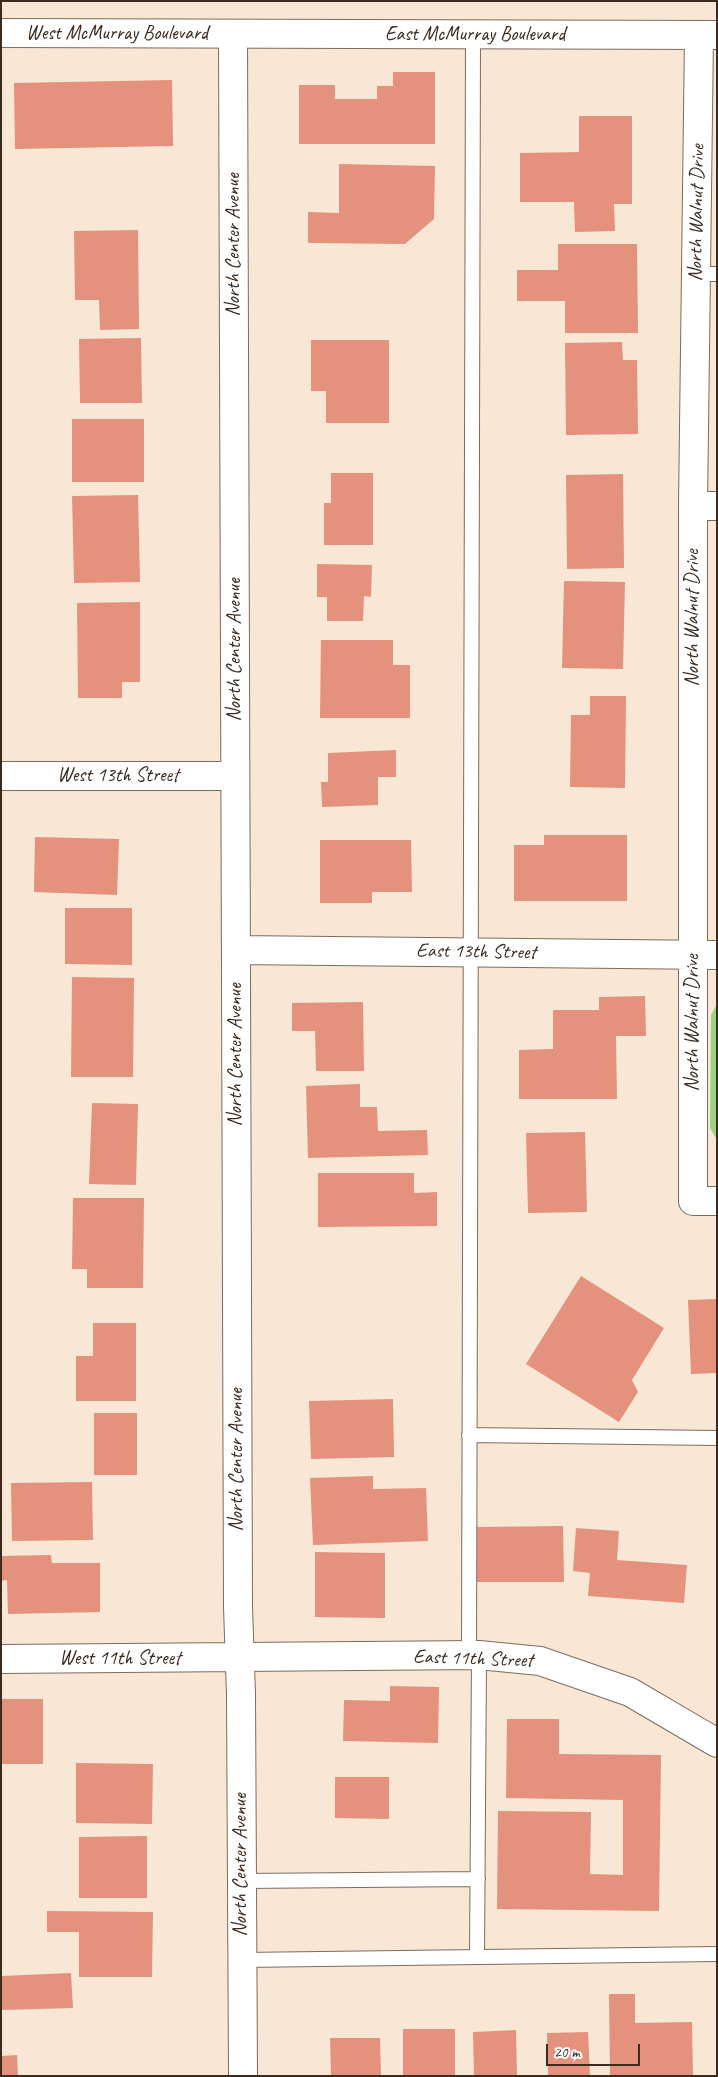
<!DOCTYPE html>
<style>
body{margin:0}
#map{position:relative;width:718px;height:2077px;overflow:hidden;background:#f8e7d4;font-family:Caveat,sans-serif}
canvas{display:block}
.frame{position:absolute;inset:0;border:2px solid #3b2a1e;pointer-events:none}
.scale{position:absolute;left:546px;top:2044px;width:94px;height:22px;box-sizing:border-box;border:2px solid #3b2a1e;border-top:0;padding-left:6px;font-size:15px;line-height:18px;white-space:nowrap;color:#3b2a1e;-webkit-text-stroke:4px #fff;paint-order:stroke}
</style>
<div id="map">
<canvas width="718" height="2077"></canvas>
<div class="frame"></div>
<div class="scale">20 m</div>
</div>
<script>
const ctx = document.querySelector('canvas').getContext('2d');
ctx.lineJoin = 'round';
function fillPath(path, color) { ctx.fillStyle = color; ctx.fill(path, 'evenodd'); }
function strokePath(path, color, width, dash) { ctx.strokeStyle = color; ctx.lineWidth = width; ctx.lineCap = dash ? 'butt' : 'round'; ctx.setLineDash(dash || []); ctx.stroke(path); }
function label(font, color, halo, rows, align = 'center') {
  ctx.font = font + ' Caveat,sans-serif'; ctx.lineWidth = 4.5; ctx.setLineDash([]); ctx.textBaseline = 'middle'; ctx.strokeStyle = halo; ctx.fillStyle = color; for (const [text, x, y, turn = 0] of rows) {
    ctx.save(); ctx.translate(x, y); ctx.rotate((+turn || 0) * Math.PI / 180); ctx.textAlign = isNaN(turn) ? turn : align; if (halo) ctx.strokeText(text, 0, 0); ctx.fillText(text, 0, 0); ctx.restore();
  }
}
fillPath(new Path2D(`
 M717 1004V1140L710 1128 711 1015Z`), '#9cd385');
fillPath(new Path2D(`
 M393 72H435V144H299V85H335V99H377V86H393Z
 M172 80 173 146 15 149 14 83Z
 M579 116H632V204H614L615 231 575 232 574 202H520V153L579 152Z
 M339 164 435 166 434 219 405 244 308 243V212L339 213Z
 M138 230 139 329 100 330 99 300H75L74 231Z
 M558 244H637L638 333H565V301H517V270H558Z
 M141 338 142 403H80L79 339Z
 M311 340H389V423H326V391H311Z
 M622 342 623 360H637L638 434 566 435 565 343Z
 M72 419H144V482H72Z
 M331 473H373V545H324V503H331Z
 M623 474 624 568 567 569 566 475Z
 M138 495 140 582 74 583 72 496Z
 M317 564 372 565 371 597 364 596 363 621H327V597H317Z
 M564 581 625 582 623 669 562 668Z
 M140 602V682H122V698H78L77 603Z
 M321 640H393V665H410V718H320Z
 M590 696H626L625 788 570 787 571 715H590Z
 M396 750V777H378V805L322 807 321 782H328V753Z
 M544 835H627V901H514V845H544Z
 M35 837 119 839 117 895 34 892Z
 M320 840H411L412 892H372V903H320Z
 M65 908H132V965L65 964Z
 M72 977 134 978 133 1077H71Z
 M645 996 646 1036H616L617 1099H519V1050L553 1049V1010H599V997Z
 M363 1002 364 1071H316L315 1031H292V1003Z
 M360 1084V1107H377L378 1131 427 1130 428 1155 308 1158 306 1086Z
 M92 1103 138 1104 136 1185 89 1184Z
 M585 1132 587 1212 528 1213 526 1133Z
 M318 1173H414V1193L437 1192V1226L318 1227Z
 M73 1198H144L143 1288H87V1269H72Z
 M581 1276 664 1328 632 1380 638 1392 619 1422 526 1364Z
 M717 1299V1373L691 1374 688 1300Z
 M93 1323H136V1401H76V1356H93Z
 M393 1399 394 1457 311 1459 309 1401Z
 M94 1413H137V1475H94Z
 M373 1476V1489L426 1488 428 1541 313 1545 310 1478Z
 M92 1482 93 1540 12 1541 11 1483Z
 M563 1526 564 1582H477V1527Z
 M576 1528 619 1531 617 1560 687 1565 684 1603 588 1596 590 1573 573 1571Z
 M315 1552 385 1553V1618L315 1617Z
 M51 1555 52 1563H100V1612L8 1614 7 1580 1 1581V1556Z
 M390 1686 439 1687 438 1743 343 1741 344 1700 390 1701Z
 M1 1699H43V1764H1Z
 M507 1719H559V1754L661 1755 659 1911 497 1909 498 1811 591 1812 590 1874 623 1875V1800L506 1798Z
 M76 1763 153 1764 152 1824 76 1823Z
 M335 1777H389V1819L335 1818Z
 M147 1836V1898H79V1837Z
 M47 1911 153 1912 152 1977H79V1932H47Z
 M71 1973 73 2008 1 2010V1976Z
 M609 1994H635V2023L692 2022 693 2076H610Z
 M403 2029H455V2076H403Z
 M516 2030 517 2076H474L473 2032Z
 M588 2032 590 2076H548L547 2033Z
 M330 2038H380L381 2076H331Z
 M17 2055 18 2076H1V2056Z`), '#e4927d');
const lane = new Path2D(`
 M696 274H717
 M469 1435 717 1438
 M469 1656 473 35
 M241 1881 478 1879
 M477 1957 479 1655
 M242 1960 717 1954`);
const street = new Path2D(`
 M233 34 238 1607 241 1694 243 2076
 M699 35 693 506V1201H717
 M693 506H717
 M1 776H235
 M236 950 717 955
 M1 1659 479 1655 540 1661 630 1692 717 1743`);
const secondary = new Path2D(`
 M1 33 717 35`);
strokePath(lane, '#7d6c5e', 16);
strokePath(street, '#7d6c5e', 30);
strokePath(secondary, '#7d6c5e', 30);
strokePath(lane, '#fff', 14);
strokePath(street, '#fff', 28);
strokePath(secondary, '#fff', 28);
label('20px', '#3b2a1e', '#fff', [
 ["West McMurray Boulevard",117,34],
 ["East McMurray Boulevard",475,35],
 ["North Walnut Drive",697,213,-89],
 ["North Center Avenue",234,245,-90],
 ["North Walnut Drive",693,618,-90],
 ["North Center Avenue",235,650,-90],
 ["West 13th Street",118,776],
 ["East 13th Street",476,952,1],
 ["North Walnut Drive",693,1023,-90],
 ["North Center Avenue",236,1055,-90],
 ["North Center Avenue",237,1460,-90],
 ["West 11th Street",120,1659],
 ["East 11th Street",473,1659,2],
 ["North Center Avenue",241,1865,-90]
]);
</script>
